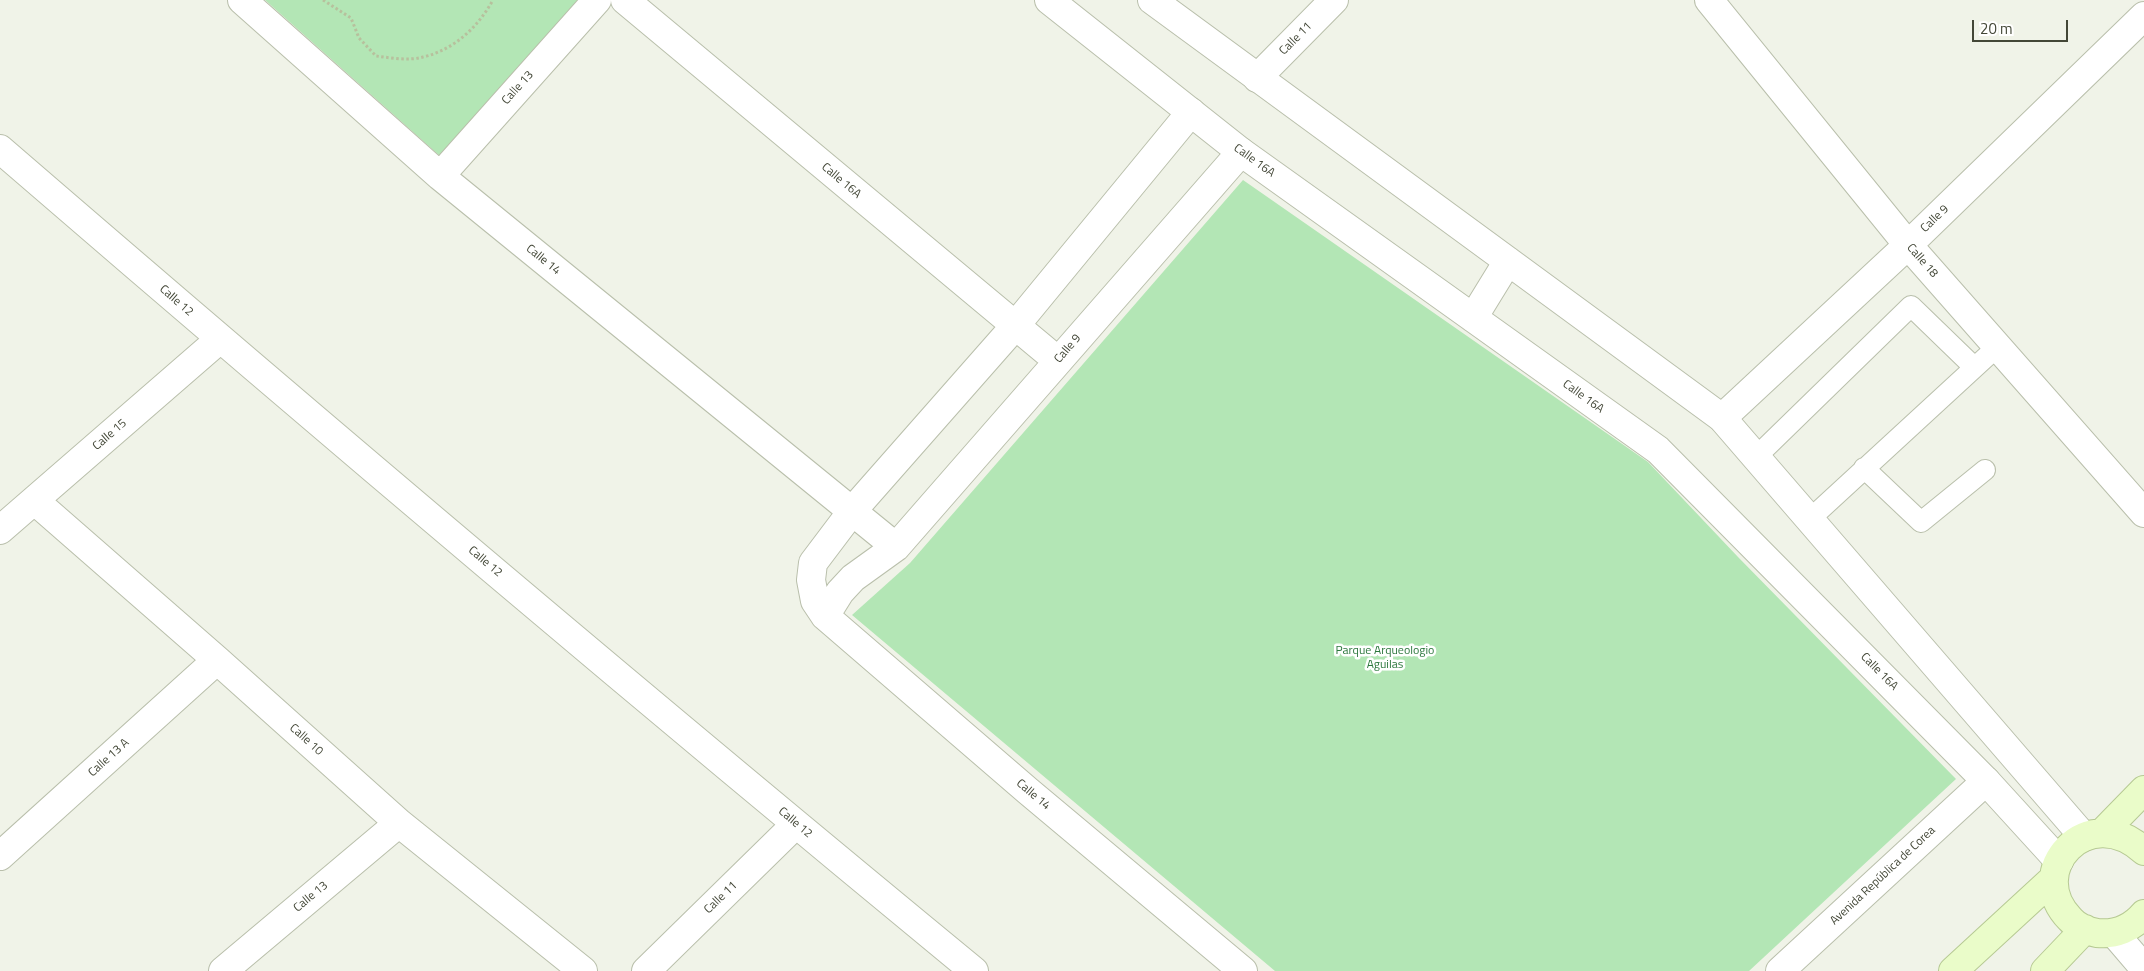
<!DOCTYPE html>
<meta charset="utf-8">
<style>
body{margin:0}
#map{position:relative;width:2144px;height:971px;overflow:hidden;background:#f0f3e8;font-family:"Titillium Web",sans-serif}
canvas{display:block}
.scale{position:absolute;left:1972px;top:20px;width:96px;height:22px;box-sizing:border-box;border:2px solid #434737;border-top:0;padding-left:6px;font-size:15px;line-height:18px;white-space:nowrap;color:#434737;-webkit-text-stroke:4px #fff;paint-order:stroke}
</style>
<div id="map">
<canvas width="2144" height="971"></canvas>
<div class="scale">20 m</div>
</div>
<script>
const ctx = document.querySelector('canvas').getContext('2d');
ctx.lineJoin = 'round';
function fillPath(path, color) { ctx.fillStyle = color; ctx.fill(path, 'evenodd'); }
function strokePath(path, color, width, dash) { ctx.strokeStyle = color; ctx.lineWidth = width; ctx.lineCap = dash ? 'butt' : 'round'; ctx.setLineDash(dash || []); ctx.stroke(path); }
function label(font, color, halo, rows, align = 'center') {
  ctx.font = font + ' "Titillium Web",sans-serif'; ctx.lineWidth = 5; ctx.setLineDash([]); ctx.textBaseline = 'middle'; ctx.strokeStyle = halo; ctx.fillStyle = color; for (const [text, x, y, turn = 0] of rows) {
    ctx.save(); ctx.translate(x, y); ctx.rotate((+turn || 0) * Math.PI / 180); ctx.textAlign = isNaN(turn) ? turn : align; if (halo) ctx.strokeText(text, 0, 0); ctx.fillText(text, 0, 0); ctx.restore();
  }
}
fillPath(new Path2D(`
 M265 0H581L441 157Z
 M1243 180 1648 462 1738 557 1956 779 1749 971H1275L852 615 910 563Z`), '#b3e6b5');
const service = new Path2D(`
 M1756 457 1911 306 1974 367
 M1864 468 1921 522 1985 470
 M1810 519 1997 347`);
const minor = new Path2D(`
 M242 0 440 176 896 547
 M625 0 1058 361
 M1709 0 1908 245 2144 513
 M1257 78 1334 0
 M1191 112 1015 326 853 510 813 563 811 580 815 601 825 616 1028 791 1243 971
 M0 149C322 427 646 701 974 971
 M440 176 597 0
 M1722 418 1908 245 2144 16
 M35 501 217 660 399 823 583 971
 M0 530 220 339
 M825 616 840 592 853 578 896 547 1241 152
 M0 856 217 660
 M223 971 399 823
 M646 971 796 824
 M1780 971 1986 781`);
const tertiary = new Path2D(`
 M1049 0 1241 152 1658 450 1986 781 2059 861
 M1152 0 1722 418 2084 837
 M1473 318 1508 261
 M2114 933 2144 968`);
const secondary = new Path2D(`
 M2102 833 2144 790
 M2144 851C2088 800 2023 871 2070 919 2076 926 2087 931 2097 933 2115 935 2132 928 2144 914
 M1953 971 2054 878
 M2045 971 2085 929`);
strokePath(service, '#b9bfab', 22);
strokePath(minor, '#b9bfab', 30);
strokePath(tertiary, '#b9bfab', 30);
strokePath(secondary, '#b6c993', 30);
strokePath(new Path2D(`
 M323 0 351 18 359 38 376 56C391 58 409 61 423 57 454 50 478 27 493 0`), '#b7c09d', 3, [2.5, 2.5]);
strokePath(service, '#fff', 20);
strokePath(minor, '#fff', 28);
strokePath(tertiary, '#fff', 28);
strokePath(secondary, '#eafcc9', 28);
label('12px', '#434737', '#fff', [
 ["Calle 11",1296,39,-45],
 ["Calle 13",518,88,-48],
 ["Calle 16A",1254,161,36],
 ["Calle 16A",841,181,40],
 ["Calle 9",1935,219,-44],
 ["Calle 14",543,260,39],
 ["Calle 18",1922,261,49],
 ["Calle 12",176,301,41],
 ["Calle 9",1068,349,-49],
 ["Calle 16A",1583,397,36],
 ["Calle 15",110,435,-41],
 ["Calle 12",485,562,40],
 ["Calle 16A",1879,672,45],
 ["Calle 10",306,740,42],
 ["Calle 13 A",109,758,-42],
 ["Calle 14",1033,795,40],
 ["Calle 12",795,823,40],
 ["Avenida República de Corea",1883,876,-43],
 ["Calle 13",311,897,-40],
 ["Calle 11",721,898,-44]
]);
label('12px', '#2c773d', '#fff', [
 ["Parque Arqueologio",1385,651],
 ["Aguilas",1385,665]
]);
</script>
